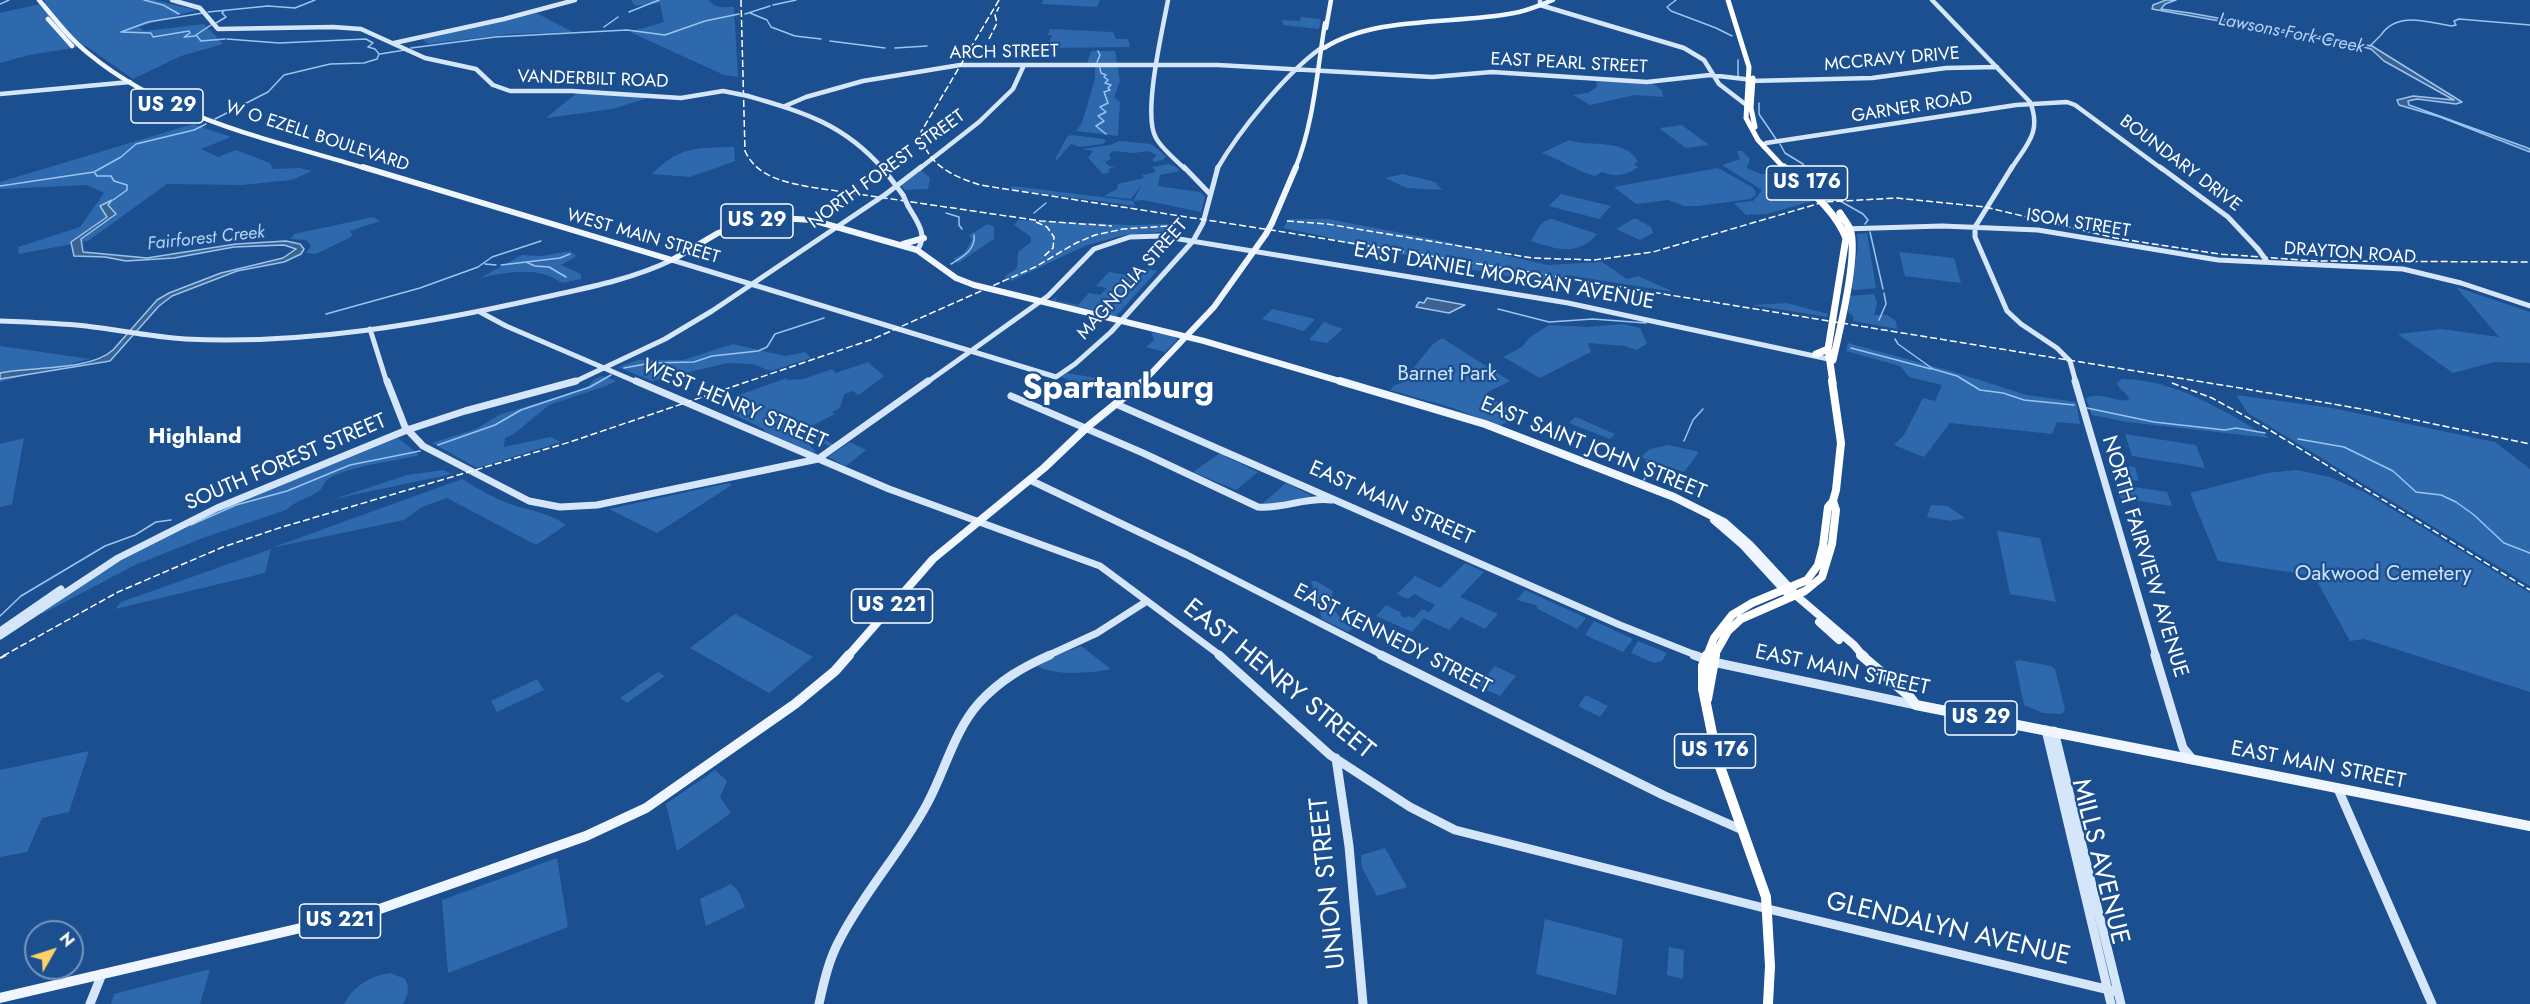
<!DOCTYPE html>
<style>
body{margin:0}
#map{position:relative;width:2530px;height:1004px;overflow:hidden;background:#1b4f8f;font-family:Jost,sans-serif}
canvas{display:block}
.north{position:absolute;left:24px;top:920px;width:60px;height:60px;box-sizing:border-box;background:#1b4f8f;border:2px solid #7695bc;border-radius:50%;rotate:51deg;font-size:16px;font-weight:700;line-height:24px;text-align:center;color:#fff}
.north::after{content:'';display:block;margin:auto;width:21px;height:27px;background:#ffd166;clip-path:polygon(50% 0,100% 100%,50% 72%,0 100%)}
</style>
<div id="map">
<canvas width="2530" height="1004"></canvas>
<div class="north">N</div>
</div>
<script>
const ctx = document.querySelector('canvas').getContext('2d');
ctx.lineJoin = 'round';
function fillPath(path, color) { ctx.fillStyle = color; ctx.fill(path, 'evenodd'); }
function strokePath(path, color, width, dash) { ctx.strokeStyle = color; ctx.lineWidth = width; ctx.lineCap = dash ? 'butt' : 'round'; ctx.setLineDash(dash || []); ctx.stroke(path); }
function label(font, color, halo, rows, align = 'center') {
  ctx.font = font + ' Jost,sans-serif'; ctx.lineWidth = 4.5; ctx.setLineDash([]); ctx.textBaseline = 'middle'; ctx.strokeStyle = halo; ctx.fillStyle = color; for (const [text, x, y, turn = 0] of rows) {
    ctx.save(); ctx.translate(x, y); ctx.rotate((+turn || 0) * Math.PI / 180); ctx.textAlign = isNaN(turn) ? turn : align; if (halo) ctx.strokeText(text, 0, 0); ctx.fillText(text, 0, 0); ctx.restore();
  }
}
fillPath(new Path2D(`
 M44 0H154L196 10 138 27 145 31 204 24 223 44 181 56 133 79 86 46 29 55 0 63V13L45 3Z
 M631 0H709C714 9 726 7 734 7L738 77 724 75 630 32 664 22 660 3 635 6Z
 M1044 0H1100L1097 7 1041 4Z
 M536 13 573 32 510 34 428 44 422 39Z
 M1301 17 1321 19 1319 29 1283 25 1282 20 1300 21Z
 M1050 29 1113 32 1116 39H1128L1130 47 1047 48 1052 35H1048Z
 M1091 51H1115L1120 81 1114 97 1120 102 1118 136 1076 131 1082 123 1095 79V67L1086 66Z
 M1596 81 1652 83 1662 90 1663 97 1635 95 1590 105 1573 95 1588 93 1597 87Z
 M578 92 651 97 612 109 546 118Z
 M193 124 231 137 201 149 218 157 236 150 270 163 273 169 300 168 312 171 292 180 241 185 167 184 88 241 19 254 18 247 80 227 104 193 87 185 0 189V182Z
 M1682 125 1709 145 1686 148 1659 128Z
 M1071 135 1104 139 1106 141 1103 144 1080 147 1071 144 1057 160 1055 159 1067 137Z
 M1569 140C1590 148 1623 137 1638 161L1634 165 1639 167C1625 175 1618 178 1602 172L1595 176C1576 171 1561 160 1542 153Z
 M1119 141 1151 144 1166 156 1163 160 1154 162 1152 160 1157 155 1148 151 1134 153 1113 151 1109 155 1111 159 1105 162 1109 166 1115 167 1108 169 1110 172 1103 174 1088 158 1093 151 1083 149 1110 145Z
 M734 147 735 161 690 177 652 174C680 146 696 148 734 147Z
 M1737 151H1742L1750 159 1747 168 1761 174 1780 172 1813 201 1766 214 1746 215 1734 203 1753 201 1762 190 1722 165 1740 159Z
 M1168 164 1175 166 1180 171 1160 175 1158 186 1200 192 1205 197 1201 212 1143 200 1133 201 1135 206 1010 189 1012 186 1133 201 1142 184 1131 199 1104 196 1117 189 1118 184 1144 178 1142 175 1156 172 1152 167Z
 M1718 168 1752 187 1756 192 1755 196 1750 199 1698 206H1684L1668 200 1636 204 1614 187Z
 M921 170 930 178 928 189 905 190 901 185Z
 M1403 174 1435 182 1442 190 1407 188 1385 178Z
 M1561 194 1611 206 1599 219 1549 206Z
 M373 217 380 221 350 231 353 236 316 254 306 253 311 246 306 240 291 239 294 234Z
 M1635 218 1651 227 1653 233 1640 240 1616 229Z
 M1289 219H1328L1438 240 1548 265 1602 262 1627 279 1638 276 1674 292 1567 275 1549 283 1467 269 1468 266 1388 252 1380 265 1368 250 1323 236 1283 228Z
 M1552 219 1597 234C1578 257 1556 249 1531 241 1537 232 1539 221 1552 219Z
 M1018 220 1130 225 1175 224 1176 228 1170 231 1125 235 1087 245 1011 281 1004 277 1017 268 1018 252 1031 242V237L1014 225Z
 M988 224 994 227V239L958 263 953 259 964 253 972 240 969 235Z
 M1867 233 1876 288 1855 290 1851 288 1858 248 1857 234Z
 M570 251 577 256 561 265 581 274V279L562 283C539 266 507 272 480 278L522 255 542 256Z
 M1899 252 1954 258 1961 283 1905 276Z
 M1138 267 1157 271 1116 316 1052 300 1058 296 1055 300 1078 305 1089 293 1100 295 1107 288 1096 286 1109 272 1128 275Z
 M2456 287 2530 312V363L2494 362 2453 373 2398 334 2442 329 2499 337Z
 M1874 294 1877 303 1874 315H1887L1896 321 1897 329 1853 321V316L1848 312 1850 296Z
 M1787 303 1828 314 1827 317 1752 305Z
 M1272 309 1315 319 1304 331 1262 319Z
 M1324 322 1343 329 1327 343 1309 340Z
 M1622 324 1640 328 1647 344 1636 350 1625 346 1588 343 1591 352 1540 378 1503 357 1522 347 1529 338 1549 325 1588 327Z
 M1151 332 1175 337 1177 340 1165 352 1146 347 1154 340Z
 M1442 338 1510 381 1488 392 1487 395 1519 416 1499 426 1453 408 1390 390 1395 385 1401 383 1433 344Z
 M1848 343 1954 372 2027 395 2076 402 2080 424 2057 422 2052 434 1950 423 1924 457 1894 445 1904 435 1923 398 1935 401 1942 385 1909 377 1900 366 1846 351Z
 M733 344 785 356 805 352 811 358 771 371 752 364 727 363 652 381 618 367 638 360H683Z
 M0 346 90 359 0 382Z
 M868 362 884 376 859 395 852 391 844 394 840 408 832 412 835 414 808 428 801 426 834 445 831 447 795 428 799 425 795 422 783 429 802 437 816 452 814 453 765 432 764 429 731 413 736 396 787 378 786 380 804 379 832 369 836 373Z
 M1067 373 1131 384 1111 398 1094 388 1093 390 1061 377Z
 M604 376 616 381 606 386 549 405 514 434 505 438 504 447 550 437 561 442 477 468 432 443 476 429 499 415 587 387 596 378Z
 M2122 379C2175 379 2226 412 2270 438L2127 422 2092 415 2086 398C2101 391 2114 402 2129 400 2128 393 2120 391 2117 383Z
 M2236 395 2332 408 2495 442 2530 469V586L2248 413Z
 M1575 417H1576L1615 434 1610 439 1569 423Z
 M2125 434 2196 445 2205 468 2132 456Z
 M24 438 12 504 0 507V444Z
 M398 438 419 455C398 461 340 467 326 481 323 484 324 486 321 489 311 498 296 500 286 510L203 538 135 565 42 614 39 612 124 559 224 508Z
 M850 442 866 450 846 466 828 457Z
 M1669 445 1699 452 1684 472 1643 458V455L1650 449Z
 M1222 452 1227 455 1226 457 1258 472 1236 490 1193 472Z
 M2110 463 2135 467 2139 481 2114 477Z
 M443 470 452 474 334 499 407 475Z
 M2297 470 2330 477 2366 493 2530 593V692L2364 639 2350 641 2314 576 2218 561 2190 493 2267 473Z
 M462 479C474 486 487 494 500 500 522 510 547 511 566 525L536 545 447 498 422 507 404 520 271 548Z
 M729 483 732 485 657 533 609 509Z
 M1286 483 1312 496 1273 507 1262 504Z
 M2116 484 2167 492 2172 506 2120 498Z
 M1931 505 1947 506 1965 518 1950 521 1927 517Z
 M1997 531 2040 538 2056 602 2010 594Z
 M271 549 265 573 115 609 121 602Z
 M1465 563 1484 572 1460 597 1498 614 1485 629 1461 617 1449 630 1424 618 1412 632 1376 616 1386 605 1402 613 1400 615 1406 618 1408 616 1414 618 1422 609 1429 612 1435 605 1414 594 1408 599 1397 594 1415 576 1440 588Z
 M1311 581H1316L1333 591 1331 605 1343 622 1353 628 1348 632 1322 619Z
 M1525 590 1586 618 1577 629 1538 609 1536 605 1517 600Z
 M735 614 813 657 769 693 690 648Z
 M1594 621 1633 639 1623 652 1585 635Z
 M1638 641 1667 653 1662 661 1654 663 1631 653Z
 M1081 646 1111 669C1094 673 1049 677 1035 664Z
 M2019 660 2051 666 2055 669 2065 710 2062 714 2043 713 2024 705 2015 662Z
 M1495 666 1516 676 1500 696 1478 686Z
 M658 672 665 676 627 703 620 698Z
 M537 679 544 690 497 712 491 701Z
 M1586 695 1608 706 1600 717 1578 706Z
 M89 751 69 812 42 818 27 852 0 857V770Z
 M715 770 727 781 720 797 731 813 677 851 666 804Z
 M1385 848 1407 887 1377 896 1362 868 1361 855Z
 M557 858 568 927 448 973 442 900Z
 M731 884 739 892 745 907 706 926 700 899Z
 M1545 919 1623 939 1616 995 1536 974Z
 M1669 947 1684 950 1683 979 1667 975Z
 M210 969 200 1004H111L114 994Z
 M390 973 405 979C410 988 408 995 403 1004H344C353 986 370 976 390 973Z`), '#2e69ad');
const water = new Path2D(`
 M2166 0H2176L2165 4 2161 9 2190 13 2372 46 2462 102 2456 104 2417 99 2408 101 2409 105 2525 147 2530 149V152L2440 117 2399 105 2397 100 2413 96 2454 100 2384 61 2371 49 2360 46 2152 9 2153 5Z
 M112 200 108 205 116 214 81 239 83 252 147 258 236 244 286 241 300 244 304 249 301 254 284 262 237 271 172 296 159 306 110 361 0 379V373L6 372C35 367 91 370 113 350L157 300 169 293 221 273 283 258 296 249 284 245 234 247 174 258 126 261 105 257 74 256 71 242 107 217 100 206Z
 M1427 298 1465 305 1449 313 1416 307 1419 302 1424 303Z`);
fillPath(water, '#3c6290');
strokePath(water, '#9cc4f0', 1.5);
strokePath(new Path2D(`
 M144 0 163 5 179 14
 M1676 0 1667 7 1671 11 1716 28 1732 36
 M0 4 9 0
 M773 5 796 0
 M208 12 268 6 295 8 315 0
 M629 12 659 0
 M750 13 767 20 771 27 795 36 821 39
 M745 14 770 6
 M216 23 226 17 222 13 224 11
 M604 27 618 17
 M196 35 211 25
 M196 35 201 41 225 39
 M2381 35C2397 11 2427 22 2451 26L2456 25 2454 21 2459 19 2530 25
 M195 36 184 37 190 33 189 31 153 37 151 33 121 32 148 22 203 13
 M227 39 279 43 366 39 373 43 368 47 375 49 379 54
 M830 41 885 48
 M2370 46 2380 36
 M411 48 495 37 627 30 665 35 705 21 739 14
 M895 48 927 46
 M380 54 405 50
 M1738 60V76
 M1097 62 1100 55 1098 51
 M1100 68 1101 73 1106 75 1104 77 1108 80 1105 83 1111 85 1108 88 1110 90 1104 92 1108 103 1100 107 1106 112 1098 116 1104 121 1096 126 1106 134
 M1759 103V114L1776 139
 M215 119 268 92 284 75 330 64 364 63 377 59 379 54
 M1780 144 1785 153 1803 164 1808 175 1822 182 1835 198 1863 214 1868 220 1865 224
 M94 172 97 176H111L114 181 127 185V190L113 200
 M0 186 94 172 121 157 136 144 194 130 206 124
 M946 213 959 217V225L962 229
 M1034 213 1046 203
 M1870 232 1883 289
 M526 262 535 266 549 267 566 277
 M485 264 496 265
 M951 264C962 257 976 250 974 235
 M501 265 560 258 570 254
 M1498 309 1549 322 1593 319 1646 323
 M326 314 420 288 478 267 492 257 541 241
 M1879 320 1886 304 1884 293
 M1895 339 1898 344 1933 369 1957 376 1980 390 2003 393 2024 400 2074 405
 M1851 348 1931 369
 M624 368 651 363 694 362 712 356 758 351 767 347 775 334 824 318
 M2087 408 2154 422 2225 430 2236 428 2265 433
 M2298 439 2344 447 2393 471 2416 492 2441 495 2456 502 2474 515 2504 543 2530 553
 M1684 441 1693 420 1703 409
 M438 445 495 425 521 410 590 387 611 375
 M1644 480 1647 473V461
 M191 525 236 505 287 491 350 465 420 451
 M0 616 21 596 105 546 135 535 156 522 171 520`), '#9cc4f0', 1.5);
strokePath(new Path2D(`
 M172 0 200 8 218 29 333 27 361 29 425 58 476 69 493 85 510 91H572L681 98 723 91 738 94
 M1168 0C1163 28 1142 115 1156 138 1162 149 1176 160 1185 169
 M1540 0V5L1684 48 1704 60 1719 84 1749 107
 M1932 0 2030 102C2042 132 2027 144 2011 169
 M394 43 504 19 575 0
 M1750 81 1872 78 1946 68 1997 67
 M0 94 130 82
 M748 96C803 112 844 124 883 169
 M785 106 806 97 863 81 960 65H1218L1432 77 1492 72 1647 82 1710 75 1753 80
 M1766 143 2016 105 2067 102 2075 105 2162 169
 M919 169 979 122 1013 89 1024 65
 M1217 169C1239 131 1286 73 1321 48`), '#d6e6fa', 4.5);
strokePath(new Path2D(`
 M882 167 903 195
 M1184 167 1209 193
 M2012 167 1975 227V237L2007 311 2021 324 2057 348 2070 361 2076 383
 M2160 167 2228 217 2258 249
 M886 194 921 167
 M908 206C916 220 929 235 917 250
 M1843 229 1942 226 2038 230 2218 260 2403 269 2461 283 2530 306
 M480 312 506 326 639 383
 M0 321C29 322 58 323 86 326 119 330 152 337 185 339 305 345 425 324 541 298 586 288 630 280 672 260L1056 377 1075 364 1111 332 1193 241 1203 223 1218 167
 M370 329 387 383
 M572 383 665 339 712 311 877 200
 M926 383 1048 296 1094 249 1130 237 1161 236 1568 303 1833 360`), '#d6e6fa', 5);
strokePath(new Path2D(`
 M387 381 405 427 423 446 529 501 560 507 597 505 818 459 928 381
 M636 381 889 489 1100 566 1221 656
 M2075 381 2156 656
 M1011 396 1143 453 1258 507C1283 509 1306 497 1331 500
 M1116 404 1620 625 1698 656
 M1030 480 1187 555 1384 656
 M0 631 61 589
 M0 636 118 558 217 508 407 430 465 411 576 381
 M1047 656 1097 633 1147 601`), '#d6e6fa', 7);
strokePath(new Path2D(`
 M1219 655 1330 755 1410 807 1455 830 1768 909 2118 992
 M1381 655 1663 795 1740 829
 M1694 655 1713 662 1916 705
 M2155 655 2183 748 2193 760
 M2046 730 2111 1004
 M2054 731 2121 1004
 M1336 758 1349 846 1363 1004
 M2338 789 2432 1004
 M90 1004 102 974
 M819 1004C824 981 829 959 840 939 864 892 902 851 927 804 945 771 954 731 979 703 1000 680 1023 667 1050 655`), '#d6e6fa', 9);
strokePath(new Path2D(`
 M39 0C55 19 70 39 89 54 168 119 272 140 368 169
 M48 19 72 46
 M1326 28 1331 0
 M1324 48C1377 15 1454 25 1514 13 1527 11 1540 5 1553 0
 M1295 169C1314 123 1317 71 1325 23`), '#f0f6ff', 4.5);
strokePath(new Path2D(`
 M363 167 672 260 718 233 752 222 780 218 812 220 917 250 956 278 974 285 1204 341 1346 383
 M1272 223 1296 167
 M903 244 924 238
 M1142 383 1214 307 1266 234`), '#f0f6ff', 6);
strokePath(new Path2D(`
 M1340 381 1485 424 1674 497 1724 522 1750 545 1799 598 1854 645 1863 656
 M1714 520 1743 545 1788 594
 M1819 622 1839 640
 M848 656 933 559 1044 468 1086 428 1144 381`), '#f0f6ff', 8);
strokePath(new Path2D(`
 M1861 655 1909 696 1916 705 2530 826
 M1862 655 1865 658
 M0 998 374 911 586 836 646 808 795 704 835 671 849 655`), '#f0f6ff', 10);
strokePath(new Path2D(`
 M1728 0 1749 67 1746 118 1758 140 1785 169
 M1753 78 1751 108 1755 127`), '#fff', 5);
strokePath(new Path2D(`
 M1784 167C1807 189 1834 208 1846 238L1828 349 1833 383
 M1816 354 1828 349
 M1833 360C1839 333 1859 253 1850 229 1848 224 1843 218 1840 213`), '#fff', 7);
strokePath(new Path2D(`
 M1707 656 1714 638 1732 615 1752 603 1807 580 1818 565 1823 546 1828 507 1833 501 1836 490 1841 443 1832 381
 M1714 656 1728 631 1741 619 1805 591 1822 577 1832 544 1836 510 1833 501`), '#fff', 8);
strokePath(new Path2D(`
 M1707 655 1703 666V689L1717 758 1766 897 1770 966 1768 1004
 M1707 699 1715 655`), '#fff', 10);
strokePath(new Path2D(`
 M741 0 745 151C757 177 784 182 810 187L1041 221 1112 226
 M999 0 921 132C925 164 952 176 980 185L1271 230 2240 388 2362 409 2530 444
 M989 39 997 23 995 15 999 7
 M1287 221 1327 224 1532 258 1594 260 1653 252 1824 202 1897 198 1985 207 2115 238 2219 254 2316 261 2530 262
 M1036 222 1047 227 1054 237 1053 248 1042 258
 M2172 383 2212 398 2263 426 2530 590
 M3 656 118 592 223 547 279 528 570 442 873 339 1035 267 1076 243 1095 235 1123 229 1169 226`), '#fff', 1.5, [7, 3]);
strokePath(new Path2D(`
 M0 658 6 655`), '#fff', 2, [14, 6]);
strokePath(new Path2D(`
 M738 94 748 96`), '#d6e6fa', 4.5);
strokePath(new Path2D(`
 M903 195 908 206
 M877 200 886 194
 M2258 249 2266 260`), '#d6e6fa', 5);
strokePath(new Path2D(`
 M1266 234 1272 223`), '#f0f6ff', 6);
label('italic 18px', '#b5d3f5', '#1b4f8f', [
 ["Lawsons Fork Creek",2291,34,11],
 ["Fairforest Creek",206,239,-6]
]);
label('18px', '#fff', '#1b4f8f', [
 ["ARCH STREET",1004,53,-1],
 ["MCCRAVY DRIVE",1892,60,-5],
 ["EAST PEARL STREET",1569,64,3],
 ["VANDERBILT ROAD",593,80,2],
 ["GARNER ROAD",1912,108,-9],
 ["W O EZELL BOULEVARD",317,137,18],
 ["BOUNDARY DRIVE",2180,164,37],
 ["NORTH FOREST STREET",887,170,-36],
 ["ISOM STREET",2078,224,9],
 ["WEST MAIN STREET",643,237,16],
 ["DRAYTON ROAD",2350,254,4],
 ["MAGNOLIA STREET",1133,280,-48]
]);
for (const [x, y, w] of [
 [167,106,72],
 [1807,183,81],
 [757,221,72],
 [892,606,81],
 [1981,718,72],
 [1715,751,81],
 [340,921,81]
]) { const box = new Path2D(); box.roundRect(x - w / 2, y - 17, w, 34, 4.5); ctx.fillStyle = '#1b4f8f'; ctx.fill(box); strokePath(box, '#fff', 1.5); }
label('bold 20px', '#fff', null, [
 ["US 29",167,106],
 ["US 176",1807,183],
 ["US 29",757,221],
 ["US 221",892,606],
 ["US 29",1981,718],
 ["US 176",1715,751],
 ["US 221",340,921]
]);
label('21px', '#fff', '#1b4f8f', [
 ["EAST DANIEL MORGAN AVENUE",1504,277,10],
 ["WEST HENRY STREET",734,405,23],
 ["EAST SAINT JOHN STREET",1593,449,22],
 ["SOUTH FOREST STREET",286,463,-23],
 ["EAST MAIN STREET",1391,504,24],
 ["NORTH FAIRVIEW AVENUE",2144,557,73],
 ["EAST KENNEDY STREET",1392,640,27],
 ["EAST MAIN STREET",1842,671,12],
 ["EAST MAIN STREET",2318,766,11]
]);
label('21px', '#cfe3fa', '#1b4f8f', [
 ["Barnet Park",1447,375],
 ["Oakwood Cemetery",2383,575]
]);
label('bold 22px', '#fff', '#1b4f8f', [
 ["Highland",195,438]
]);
label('26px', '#fff', '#1b4f8f', [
 ["EAST HENRY STREET",1278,680,39],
 ["MILLS AVENUE",2099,862,76],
 ["UNION STREET",1329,883,-96],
 ["GLENDALYN AVENUE",1948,930,13]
]);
label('bold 33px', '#fff', '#1b4f8f', [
 ["Spartanburg",1118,390]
]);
</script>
